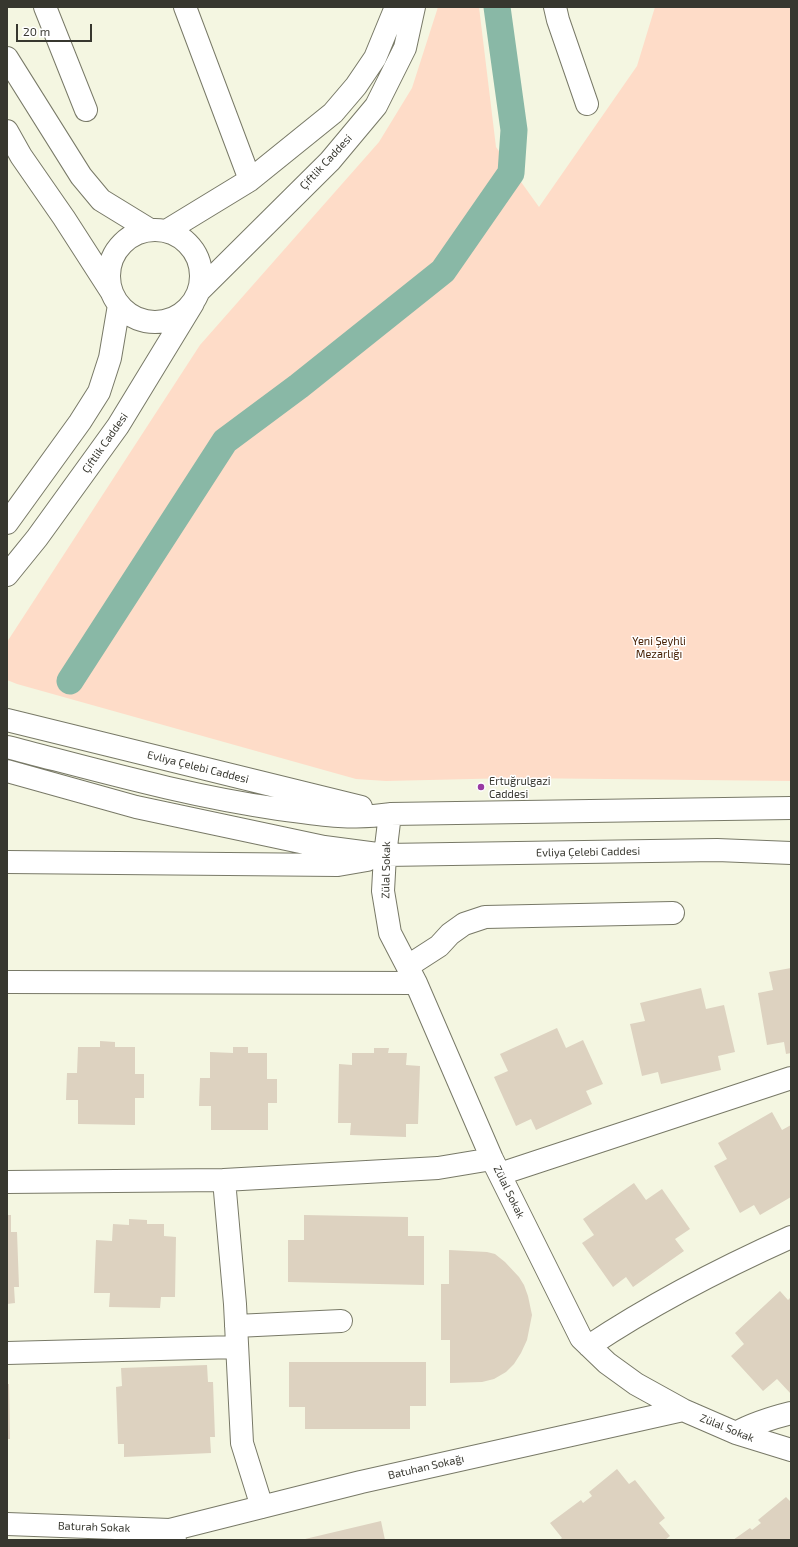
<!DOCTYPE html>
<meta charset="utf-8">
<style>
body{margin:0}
#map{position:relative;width:798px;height:1547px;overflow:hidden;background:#f4f6e1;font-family:"Exo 2",sans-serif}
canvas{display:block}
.frame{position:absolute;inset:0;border:8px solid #37372f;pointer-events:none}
.scale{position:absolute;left:16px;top:24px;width:76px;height:18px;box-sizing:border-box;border:2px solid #37372f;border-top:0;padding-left:5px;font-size:12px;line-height:14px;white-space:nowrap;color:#37372f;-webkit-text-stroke:3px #fff;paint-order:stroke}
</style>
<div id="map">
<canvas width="798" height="1547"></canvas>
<div class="frame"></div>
<div class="scale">20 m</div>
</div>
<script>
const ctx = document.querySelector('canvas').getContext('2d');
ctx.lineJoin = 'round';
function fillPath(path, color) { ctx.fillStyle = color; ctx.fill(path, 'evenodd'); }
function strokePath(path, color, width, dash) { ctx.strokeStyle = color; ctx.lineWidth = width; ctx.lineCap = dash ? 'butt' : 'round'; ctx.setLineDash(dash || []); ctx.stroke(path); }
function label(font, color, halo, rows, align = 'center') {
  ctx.font = font + ' "Exo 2",sans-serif'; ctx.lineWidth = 3; ctx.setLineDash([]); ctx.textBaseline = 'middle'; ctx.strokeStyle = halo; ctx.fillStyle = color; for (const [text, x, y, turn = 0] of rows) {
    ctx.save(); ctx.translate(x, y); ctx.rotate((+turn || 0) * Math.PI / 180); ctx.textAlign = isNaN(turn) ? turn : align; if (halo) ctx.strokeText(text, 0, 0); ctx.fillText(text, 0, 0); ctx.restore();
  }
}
fillPath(new Path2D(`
 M438 7H479L496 147 539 207 637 66 655 7H791V781L514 778 386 781 356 779 17 684 7 680V642L200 345 379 142 412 88Z`), '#fedcc8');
strokePath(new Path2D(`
 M70 681 225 441 299 386 443 271 511 173 514 130 497 7`), '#89b8a6', 27);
fillPath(new Path2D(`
 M791 968V1053L786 1054 784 1042 767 1045 758 993 773 990 769 972Z
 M701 988 706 1009 724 1005 735 1052 718 1056 721 1070 661 1084 658 1072 642 1076 630 1024 645 1021 640 1003Z
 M557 1028 566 1048 583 1040 603 1084 586 1091 592 1104 536 1130 531 1119 516 1126 494 1077 508 1071 500 1054Z
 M100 1041 115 1042V1047H135V1074H144V1098H135V1125L78 1124V1100H66L67 1073H77L78 1047H100Z
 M233 1047H248V1053H267V1079H277V1103H268V1130H211V1106H199L200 1078H210V1052L233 1053Z
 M374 1048H389L388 1053H407L406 1065 420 1066 418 1124H406V1137L350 1135 351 1123H338L339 1064 352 1065V1053H374Z
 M772 1112 782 1130 791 1125V1197L760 1215 754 1205 740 1213 714 1166 727 1159 718 1143Z
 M634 1183 646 1200 662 1189 690 1229 675 1239 684 1251 633 1287 626 1277 613 1287 582 1243 594 1235 583 1219Z
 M7 1215H11V1232H17L19 1287H14L15 1303 7 1304Z
 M304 1215 408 1217V1236H424V1285L288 1282V1240H304Z
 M129 1219 147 1220V1224H164V1236L176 1237 175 1297H161L160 1308 109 1307 110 1293H94L96 1240 112 1241 113 1224 129 1225Z
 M449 1250 487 1252 495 1254 505 1262 519 1277 524 1285 528 1296 532 1315 527 1340 521 1353 514 1364 506 1372 494 1379 482 1382 450 1383V1340H441V1284H449Z
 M780 1291 788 1300 791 1297V1394L777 1379 763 1391 731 1356 744 1344 735 1333Z
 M289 1362H426V1406H410V1429H305V1407H289Z
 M207 1365 208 1382H213L215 1437H210L211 1453 124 1457V1444H118L116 1387 122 1386 121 1368Z
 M7 1384H9L10 1439H7Z
 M617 1469 629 1484 635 1480 665 1518 659 1523 670 1536 665 1540H559L562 1538 550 1523 581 1500 583 1503 592 1496 589 1492Z
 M786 1497 791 1502V1540H733L750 1528 752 1530 761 1523 758 1520Z
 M381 1521 385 1540H305V1539Z`), '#ddd2c0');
const minor = new Path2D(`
 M45 7 86 110
 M185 7 250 180
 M555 7 558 20 587 104
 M7 58 81 176 101 200 150 230
 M7 131 21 156 64 218 111 291
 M109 276a46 46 0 1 1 92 0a46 46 0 1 1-92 0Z
 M168 230 250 180 333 113 356 86 375 58 396 7
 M199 291 330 161 376 106 405 48 414 7
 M7 523 80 422 99 392 110 358 119 305
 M7 575 37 538 118 426 193 303
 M7 720 361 807
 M7 747C97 770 187 796 279 809 316 814 352 820 390 814L791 808
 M7 771 136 807 324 847 385 855 717 850 791 853
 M390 814 385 855 383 891 390 933 416 983 492 1159 581 1338 607 1363 636 1384 683 1410 736 1433 791 1450
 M7 862 338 865 367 860
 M408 966 439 946 450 934 464 924 485 917 673 913
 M7 982 416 983
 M500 1174 791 1078
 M224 1180 235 1304 242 1443 262 1507
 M7 1182 224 1180 438 1168 492 1159
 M236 1326 341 1321
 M589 1346C652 1304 722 1268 791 1237
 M7 1353 237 1347
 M736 1433C754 1423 771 1418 791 1413
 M7 1524 170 1530 175 1540
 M170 1530 361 1482 683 1410`);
strokePath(minor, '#787967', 24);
strokePath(minor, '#fff', 22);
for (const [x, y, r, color] of [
 [481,787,4,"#993aa3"]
]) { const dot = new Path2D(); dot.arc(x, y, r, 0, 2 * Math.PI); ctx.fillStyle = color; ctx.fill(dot); strokePath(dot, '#fff', 1.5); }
label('11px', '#37372f', '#fff', [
 ["Çiftlik Caddesi",326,162,-47],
 ["Çiftlik Caddesi",105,443,-55],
 ["Evliya Çelebi Caddesi",198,767,14],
 ["Evliya Çelebi Caddesi",588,852,-1],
 ["Zülal Sokak",386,870,-89],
 ["Zülal Sokak",509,1192,64],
 ["Zülal Sokak",727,1428,22],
 ["Batuhan Sokağı",426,1467,-13],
 ["Baturah Sokak",94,1527,2]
]);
label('11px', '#462004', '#fff', [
 ["Yeni Şeyhli",659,641],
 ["Mezarlığı",659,654]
]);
label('11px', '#37372f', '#fff', [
 ["Ertuğrulgazi",489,781],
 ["Caddesi",489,794]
], 'left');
</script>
